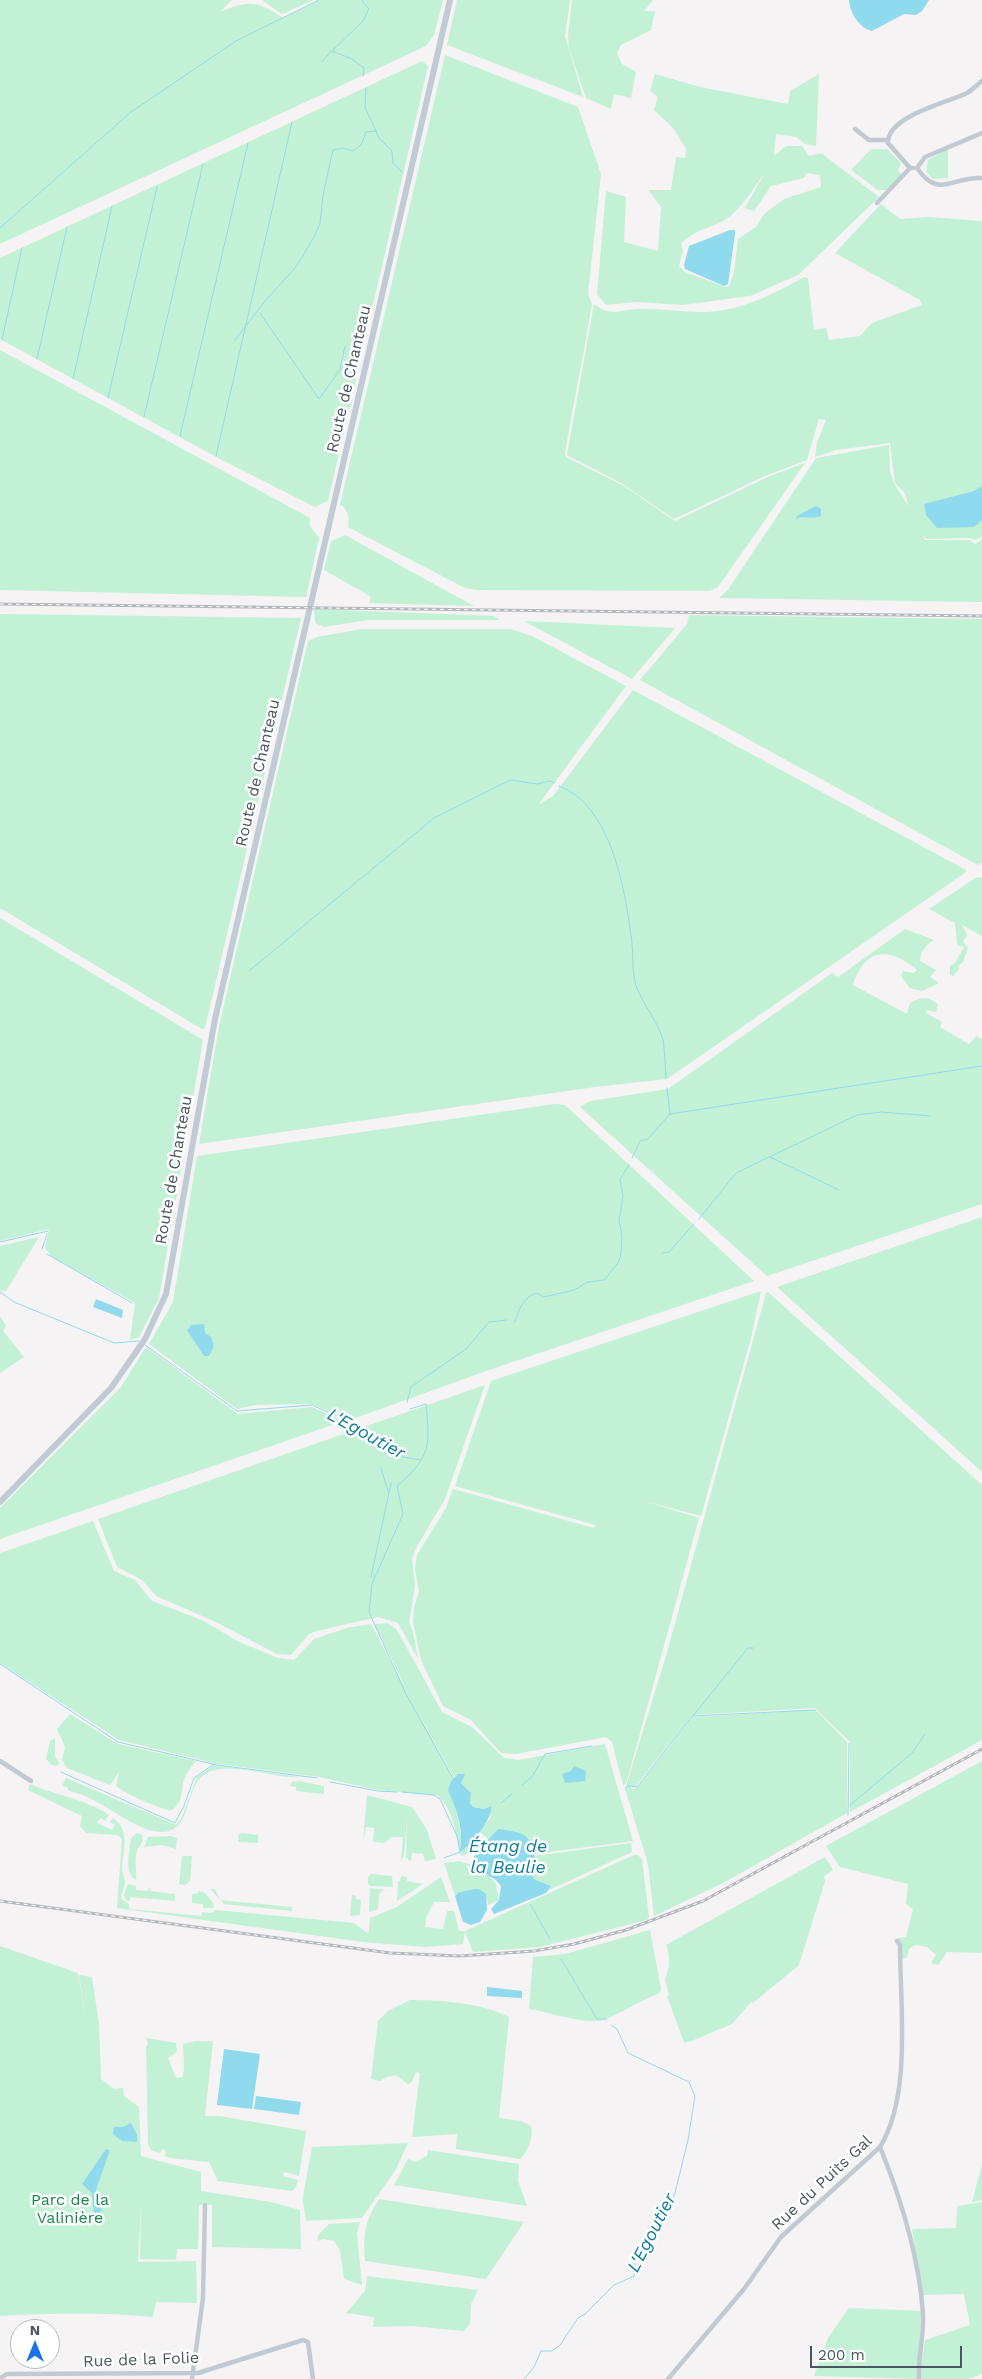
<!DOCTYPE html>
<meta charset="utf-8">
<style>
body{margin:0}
#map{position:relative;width:982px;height:2379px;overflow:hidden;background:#f5f3f3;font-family:"Work Sans",sans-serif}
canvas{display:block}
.north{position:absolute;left:10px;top:2319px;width:50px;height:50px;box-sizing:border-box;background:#fff;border:1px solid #b7bbc0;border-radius:50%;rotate:0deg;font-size:14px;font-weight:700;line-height:20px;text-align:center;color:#4a5661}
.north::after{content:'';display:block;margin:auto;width:18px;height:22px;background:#1a73e8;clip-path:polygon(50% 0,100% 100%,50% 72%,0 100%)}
.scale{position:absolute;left:810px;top:2346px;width:152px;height:22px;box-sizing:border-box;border:2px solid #4a5661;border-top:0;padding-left:6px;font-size:15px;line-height:18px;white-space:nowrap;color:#4a5661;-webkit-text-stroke:4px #fff;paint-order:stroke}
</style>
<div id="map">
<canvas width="982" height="2379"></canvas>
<div class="north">N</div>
<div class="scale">200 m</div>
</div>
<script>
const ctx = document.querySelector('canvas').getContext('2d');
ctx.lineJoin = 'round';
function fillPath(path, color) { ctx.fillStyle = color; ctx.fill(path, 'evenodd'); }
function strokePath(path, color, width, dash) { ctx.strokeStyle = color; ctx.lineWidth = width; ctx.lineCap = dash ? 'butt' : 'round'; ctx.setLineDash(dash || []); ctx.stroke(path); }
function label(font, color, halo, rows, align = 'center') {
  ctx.font = font + ' "Work Sans",sans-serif'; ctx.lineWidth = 5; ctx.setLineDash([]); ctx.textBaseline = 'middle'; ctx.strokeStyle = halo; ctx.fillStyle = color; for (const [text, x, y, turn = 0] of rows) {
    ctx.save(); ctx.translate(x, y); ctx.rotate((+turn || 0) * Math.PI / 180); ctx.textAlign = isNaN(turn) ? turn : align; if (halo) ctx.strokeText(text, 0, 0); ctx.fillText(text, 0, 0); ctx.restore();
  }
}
fillPath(new Path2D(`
 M0 0H232L220 12C249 0 257 0 283 18L320 0H443L434 35 426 46 0 244Z
 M262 0H313L282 14Z
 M457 0H570L565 36 583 97 447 45Z
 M572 0H653L644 11H655L651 30 621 45 617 53 622 64 636 72 631 98 614 94 611 109 586 98 569 49 568 36Z
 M445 55 578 107 601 174 588 294 592 304C584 354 573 403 565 453L566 457 624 486 675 521 770 476 805 463 718 587 710 591 475 590 463 587 348 527C350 518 348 509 340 505Z
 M422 61 428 66 328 501 315 507 218 458 0 339V258Z
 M655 74 700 87 788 104 790 91 819 74 816 146 805 144 796 137 776 134 774 156 786 146H802L809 156 821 153 879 197 798 275 750 296 682 305 637 302 606 305 597 294 606 191 626 197 624 242 658 251 661 207 648 190H671L676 157 685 158 686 149 674 129 654 110 658 97 650 91ZM806 173 820 175 821 187 784 199 764 214 756 227 738 239 734 273 729 286 725 287 685 272 679 266 683 250 681 243C698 229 702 231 719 223 738 215 752 190 764 174L745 208 754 211 771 186 804 178Z
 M871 149H887L901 163 898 170 902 175 886 190H878L851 170Z
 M948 149V178L933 179 926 172 928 160Z
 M881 204 900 219 929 217 982 221V537L975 540 969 538 926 539 922 534 925 540H970L975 544 982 539V602L719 598 727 591 816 458 889 445 890 472 895 485 909 507 904 492 895 483 890 443 836 450 815 457 817 443 826 420 819 419 807 460 765 476 674 519 621 483 567 455 594 304C612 317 618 310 638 309 661 308 684 313 707 312 740 311 776 293 804 277L808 278 814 330 826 328 829 340 860 336 872 323 922 305 920 300 835 253Z
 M0 350 310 518V526L319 538 306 597 0 590Z
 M345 535 474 606 369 603 371 598 368 595 324 570 331 541Z
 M314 609 494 616 500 620H368L324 627 315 623Z
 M0 614 301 618 205 1028 202 1029 0 908Z
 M689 615 982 619V862L978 865 640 680 687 624Z
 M524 621 675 628 632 679Z
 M363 629H510L532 636 626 686 538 805 553 796 633 690 966 870V872L667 1079 595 1087 199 1144 219 1026 308 641 317 637Z
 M977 877 982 878V936L962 925 967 935 963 942 968 948 963 962 958 966 959 969 953 976 950 975V966L955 963 964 947 957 945 955 923 929 909Z
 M0 918 203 1040 159 1298 139 1337 130 1340 135 1303 52 1257 45 1248 49 1229 0 1241Z
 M905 929 934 940C925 945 921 951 920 961L936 970 930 977 939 983 922 991 910 988 901 976 903 971 913 973 917 970C889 947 865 947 853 985L907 1014 910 1003C921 997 928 996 938 1004L936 1012 927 1010 926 1013 942 1022 940 1027 969 1044 976 1036 982 1039V1204L767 1276 580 1107 590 1101 668 1089 832 973 838 977Z
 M555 1104 565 1105 754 1281 489 1370 350 1420 312 1404 255 1405 237 1409 149 1344 173 1302 197 1156Z
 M982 1217V1472L777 1287Z
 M39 1237 6 1291 0 1290V1246Z
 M761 1291 751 1338 701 1516 644 1501 699 1518 626 1784 623 1785 612 1742 606 1737 516 1754 501 1753 471 1720 443 1706 421 1660 413 1622 414 1608 419 1591 415 1569 417 1555 446 1508 453 1489 594 1528 596 1525 455 1486 491 1381Z
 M768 1292 982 1485V1740L850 1812V1742L815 1708 692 1715 636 1786H626L666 1656 766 1293Z
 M0 1316 6 1326 3 1331 24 1357 0 1373Z
 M146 1347 238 1414 312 1407 344 1421 0 1539V1508L121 1387Z
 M485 1385 445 1499 416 1548 412 1559 415 1586 409 1622 413 1632 418 1659 398 1623 378 1617 317 1631 309 1634 291 1655 277 1654 216 1622 156 1596 142 1580 117 1567 98 1519Z
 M93 1521 114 1571 135 1580 152 1601 204 1621 237 1641 278 1658 294 1660 314 1639 347 1628 371 1624 453 1779 451 1781C451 1807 464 1825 461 1852L477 1837 482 1843 475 1852 461 1856C457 1837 453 1807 437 1795L378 1790 319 1777 218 1764 119 1740 0 1663V1553Z
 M387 1623 396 1629 402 1639 442 1712 472 1727 504 1758 519 1760 605 1744 633 1841 534 1854C532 1830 521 1836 503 1830L489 1840 479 1831 490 1818 491 1806 484 1809 473 1807 470 1803 471 1793 461 1783 462 1777 458 1774 454 1778 408 1694 375 1624Z
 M816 1710 847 1742V1813L725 1882 654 1916 648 1864 625 1789 628 1786 633 1789 637 1788 692 1717Z
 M70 1714 118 1744 196 1761C191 1767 185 1775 183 1783 181 1796 182 1804 170 1811 151 1804 132 1798 116 1786L119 1772 110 1785 67 1768 62 1760 65 1747 57 1729Z
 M55 1738V1756L59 1763 57 1766 52 1765 46 1759 50 1741Z
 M982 1761V1953L947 1952 938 1965 931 1963 936 1955 927 1947 915 1945 909 1949 907 1957 898 1962V1938L906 1937 913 1909 906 1904 908 1884 840 1867 826 1846Z
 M214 1765 300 1777C274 1779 233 1761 209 1772 182 1784 195 1830 163 1832 134 1833 102 1797 69 1791L67 1787 62 1786 66 1778 176 1825 182 1817 197 1777Z
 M299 1781 324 1786V1794L296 1791V1787L290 1786 292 1782Z
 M30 1784C56 1796 84 1798 109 1815L105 1821 101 1818 97 1823 112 1830 115 1825 110 1822 113 1818C131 1830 123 1851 122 1869 122 1874 126 1879 125 1884 124 1889 121 1893 121 1899L129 1904V1909L202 1916V1912L211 1913 215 1910 354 1923 367 1933 369 1931 370 1918 397 1907 441 1877 450 1902H434L426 1918 425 1927 443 1929 447 1911H454L459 1931H465L634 1855H638L642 1860 649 1917 647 1920 540 1947 473 1952 465 1932 463 1944 425 1947 363 1942 117 1908 122 1839 117 1835 86 1833 80 1826 82 1816 28 1790Z
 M367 1795 412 1807 427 1830 436 1859 425 1861 423 1854 412 1853 411 1862 406 1857 407 1818 404 1856 401 1860 403 1837H391L385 1843 373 1842 374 1828 366 1827 363 1842Z
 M137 1833 142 1835C144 1843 140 1844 137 1851 134 1861 137 1871 136 1880 123 1873 130 1850 131 1838Z
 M242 1833 258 1835V1843L238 1842 239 1834Z
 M171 1836 177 1838 176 1849 162 1845 144 1847 148 1837Z
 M631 1843 632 1852 547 1891 551 1886 534 1879 532 1875 538 1863 534 1856Z
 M182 1856H192L190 1881 185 1885 179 1884Z
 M825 1857 833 1870 824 1876 825 1881 799 1965 753 2003 751 2002 732 2024 689 2042H684L667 1996 669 1995 665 1979C670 1970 670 1955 666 1945Z
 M459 1861 469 1864 466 1867 477 1875 490 1876 496 1884 499 1900 488 1905 487 1899 456 1894 455 1896 444 1863Z
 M371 1874 392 1876 393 1887 370 1886 368 1884V1877Z
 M401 1876 407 1877V1881L423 1884 397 1901 398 1881H400Z
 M128 1884 136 1886V1890L148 1891 150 1887V1891L175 1894V1901L130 1897V1901H127L124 1895Z
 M370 1888 393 1891 384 1890 379 1894 378 1909 369 1912Z
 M210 1889H215L220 1900 292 1907V1911L224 1904Z
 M198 1891 204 1892 214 1904 213 1908H203V1904L192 1903V1894L198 1893Z
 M352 1895 356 1896V1899L361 1900 360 1915 350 1916Z
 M650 1930 661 1989 660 1993C645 1998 609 2020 599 2021 576 2022 552 2013 529 2009L533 1957 565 1954Z
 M0 1946 78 1973 86 2020 79 1975 92 1977 99 2024 101 2079 114 2089 123 2088 124 2096 139 2107 141 2156 201 2172V2191L271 2202 300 2210 301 2249 212 2247V2205H199L198 2249H177L176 2260 140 2259 141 2204 138 2262 196 2261 197 2303 156 2302 153 2317C102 2312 52 2313 0 2316Z
 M410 2000C440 2000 483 2003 509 2017L499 2118 521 2121 531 2126C534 2135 528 2152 520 2159L456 2149 457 2134 412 2137 420 2073 416 2072 412 2082 408 2084 396 2075 387 2077 380 2081 371 2079 378 2021 388 2011Z
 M146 2038 176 2043 177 2052 168 2058 176 2078 182 2077 184 2071 183 2044 196 2041H213L205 2116H220L306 2131 299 2176 284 2172 283 2176 298 2180 296 2187 292 2191 218 2181 209 2162 170 2158 165 2156 166 2151 163 2149 160 2153 151 2150 148 2144 146 2046 148 2044Z
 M408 2143 396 2169 362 2218 306 2221 303 2202H302L312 2147Z
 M428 2150 519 2164 518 2181 527 2206 394 2185 408 2159 415 2162 427 2156Z
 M982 2164V2200L972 2202Z
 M379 2199 385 2200 524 2222 486 2279 365 2261C363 2233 364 2224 379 2199Z
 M982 2202V2374L968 2379H921V2368L925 2340 970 2325 964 2294 922 2295 912 2229 956 2228 957 2206Z
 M360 2222 357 2233 362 2285 344 2279 340 2250 334 2241 323 2239 317 2241 318 2235 329 2224Z
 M367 2276 478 2290 471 2304 470 2323 464 2331 413 2326 373 2327 374 2317 346 2313 365 2291Z
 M849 2308 921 2311 918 2379 814 2376 828 2338Z`), '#c3f1d5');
fillPath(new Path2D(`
 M849 0H929L922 11 916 15 904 14 872 31C859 28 850 13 849 0Z
 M730 230H735V234L728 284 724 286 685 269 684 265 689 246Z
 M982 486V520L974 527 937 528 926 515 924 504 974 491Z
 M816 506 821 509V516C814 520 805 515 796 519L797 516Z
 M96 1299 123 1310 122 1318 93 1307Z
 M204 1324 205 1333 211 1337 214 1346 209 1356H204L187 1330 191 1325Z
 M574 1766 586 1771 585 1781 565 1783 562 1774 571 1771Z
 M458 1774H465L461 1783 471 1793 470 1803 473 1807 484 1809 491 1806C494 1817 470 1847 460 1852 464 1829 457 1811 448 1790L451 1781Z
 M498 1829C514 1831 532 1832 534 1852 535 1857 534 1859 538 1863L532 1875 534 1879 551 1886 546 1893 494 1914 491 1909 499 1900 501 1886C493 1874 482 1874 471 1871L469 1865C477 1851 487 1841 498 1829Z
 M474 1889H479L486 1894 487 1910 480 1922 471 1925 463 1922 455 1896 458 1893Z
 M487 1987 522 1991V1998L487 1996Z
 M224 2049 260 2054 252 2109 217 2105Z
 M256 2096 301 2102 299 2115 254 2109Z
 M131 2123 137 2135V2142L122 2141 113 2134 114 2127H123Z
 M106 2149 110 2150 96 2190 102 2211 97 2214 94 2213 92 2193 82 2184Z`), '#90daee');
strokePath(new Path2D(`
 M361 0 369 9 363 21 332 51 352 59 364 68 363 76
 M322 62 331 51
 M366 88 365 107 379 138 392 151 393 163 403 173
 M0 228 131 112 236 41 319 0
 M260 313 319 399 342 367 357 352 362 353
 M2 340 22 248
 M235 340 266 300 296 267 314 237 320 224 323 195 333 150 342 148 353 151 361 145 366 132 376 131
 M37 359 67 227
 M340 368 345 347
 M73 379 112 206
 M108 398 157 187
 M144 417 203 164
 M180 436 248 143
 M216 456 292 122
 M559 786C610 804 625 888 631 936 634 952 631 970 636 985 642 1004 658 1021 663 1040 665 1052 665 1066 666 1078
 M249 971 434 818 510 780 537 784 550 781 554 783
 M670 1114 982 1066
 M770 1157 839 1190
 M632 1158 640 1141 648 1139 670 1114 667 1088
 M699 1219 736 1173 857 1115 881 1112 931 1116
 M0 1242 48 1231
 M42 1249 47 1234
 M662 1253 669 1252 694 1224
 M47 1254 132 1303
 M0 1292 14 1302 114 1343 139 1341
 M515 1322C519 1309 523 1297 537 1293L544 1297 574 1290 588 1282 604 1280 618 1263 621 1254 622 1236 619 1221 623 1196 620 1179 629 1165
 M145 1345 237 1411 312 1405 346 1420 380 1446H393L399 1449 403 1457 421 1460
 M407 1402 411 1387 466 1349 489 1322 507 1320
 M410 1409 426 1404C430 1446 431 1457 397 1486L403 1514 372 1584 369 1612 406 1694 454 1780
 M381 1468 388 1491
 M371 1577 391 1483
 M0 1664 118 1742 217 1765 317 1778
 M693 1716 748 1648H753
 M61 1772 175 1823 184 1806 194 1778 214 1764
 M330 1782 378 1791 397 1792
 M522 1785 532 1777 545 1754 592 1746
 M625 1788 628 1786 637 1787 692 1716 815 1710
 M402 1792 434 1795 440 1799 457 1836 460 1852 444 1858
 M501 1803 512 1794
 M849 1806 912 1753 925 1734
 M848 1815 849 1743
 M477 1831 486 1844
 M530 1904 550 1939
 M561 1959 597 2019H607
 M524 2379 534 2367 541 2351H552L560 2345 578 2318 585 2314 614 2285 634 2276 635 2262 657 2232 675 2193 688 2140 695 2096 689 2082 628 2053 617 2029 611 2025`), '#90daee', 1);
strokePath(new Path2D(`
 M855 129 869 140H888
 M910 168 888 143C887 116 947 103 967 93 972 90 977 85 982 81
 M917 168 925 157 982 133
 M917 168C939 200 952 176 982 178
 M877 203 910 168H913
 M0 1761 31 1781
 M880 2147C902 2201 919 2256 923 2314 924 2336 918 2357 919 2379
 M0 2378 7 2374 198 2373 303 2340 308 2342 313 2379
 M192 2379 203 2298 205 2205
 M668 2379 744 2289 781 2237 880 2147C912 2095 900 2005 900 1945L897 1941`), '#c1cad2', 4.5);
strokePath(new Path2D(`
 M0 1502 111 1388 145 1339 166 1294 215 1019 450 0`), '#c1cbd6', 6);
const rail = new Path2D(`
 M0 604 982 616
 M0 1901 390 1953 460 1956 534 1951 574 1944 626 1930 703 1901 982 1749`);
strokePath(rail, '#b5b8bd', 3);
strokePath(rail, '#fff', 1, [4]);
label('16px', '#4a5661', '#fff', [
 ["Route de Chanteau",349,379,-77],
 ["Route de Chanteau",258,773,-77],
 ["Route de Chanteau",174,1170,-80],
 ["Rue du Puits Gal",822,2183,-43],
 ["Rue de la Folie",141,2360,-2]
]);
label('16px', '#17864f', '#fff', [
 ["Parc de la",70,2200],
 ["Valinière",70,2218]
]);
label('italic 18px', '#0c7c9b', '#fff', [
 ["L'Egoutier",366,1434,29],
 ["Étang de",508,1847],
 ["la Beulie",508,1868],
 ["L'Egoutier",652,2233,-63]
]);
</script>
